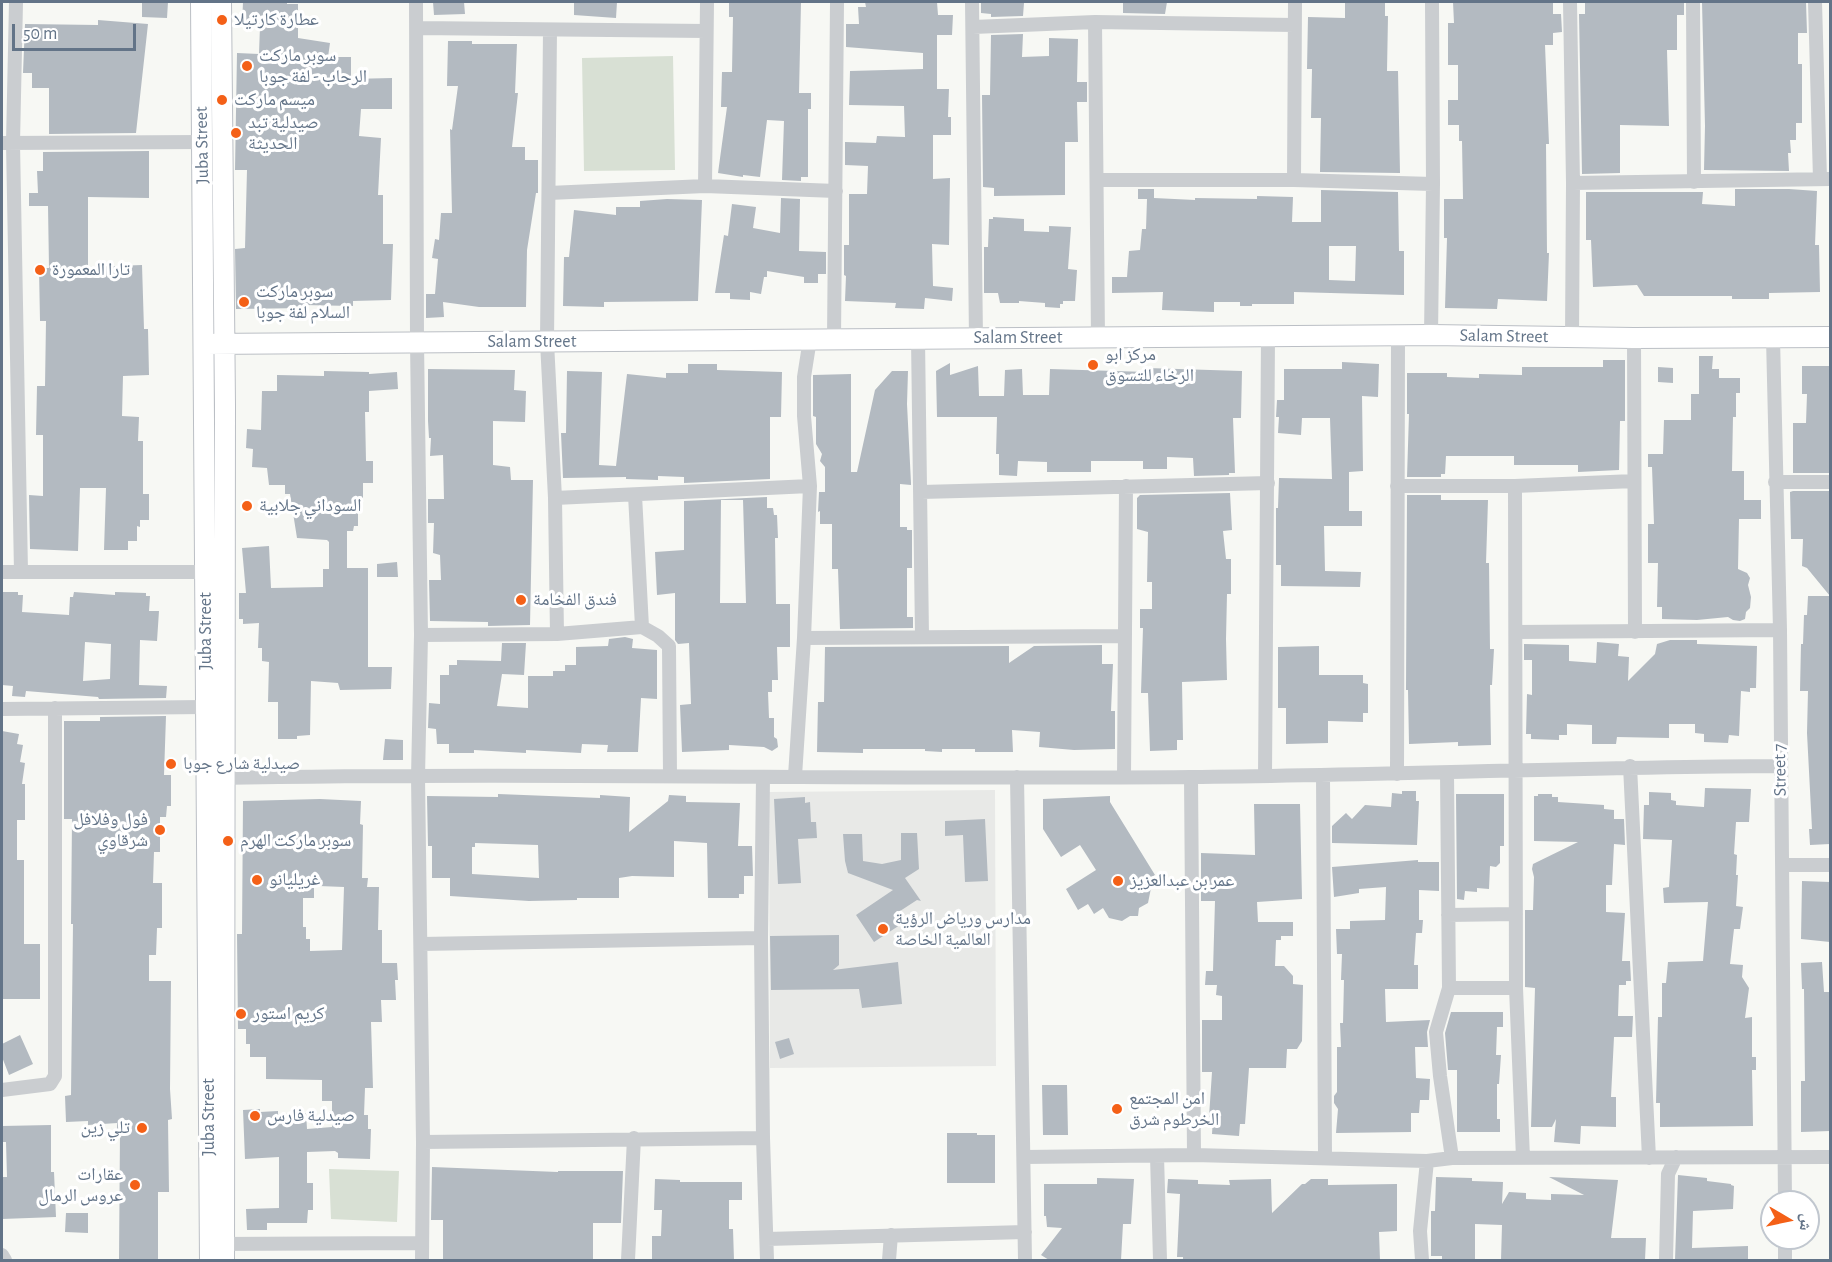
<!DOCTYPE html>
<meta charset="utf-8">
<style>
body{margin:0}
#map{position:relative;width:1832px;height:1262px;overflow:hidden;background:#f7f8f4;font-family:"Alegreya Sans","Noto Naskh Arabic",sans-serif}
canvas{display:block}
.frame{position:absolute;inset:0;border:3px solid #637488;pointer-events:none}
.north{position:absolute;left:1760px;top:1190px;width:60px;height:60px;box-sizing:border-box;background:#fff;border:2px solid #c1c7cf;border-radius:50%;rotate:99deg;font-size:16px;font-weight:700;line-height:24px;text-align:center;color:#637488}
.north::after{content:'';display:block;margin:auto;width:21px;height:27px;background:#f46017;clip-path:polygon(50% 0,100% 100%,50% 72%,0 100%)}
.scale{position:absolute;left:12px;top:24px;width:124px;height:27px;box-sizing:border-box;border:3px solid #637488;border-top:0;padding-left:8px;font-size:18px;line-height:21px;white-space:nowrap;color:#637488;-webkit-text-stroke:4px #fff;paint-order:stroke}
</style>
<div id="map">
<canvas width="1832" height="1262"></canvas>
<div class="frame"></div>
<div class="north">ش</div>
<div class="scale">50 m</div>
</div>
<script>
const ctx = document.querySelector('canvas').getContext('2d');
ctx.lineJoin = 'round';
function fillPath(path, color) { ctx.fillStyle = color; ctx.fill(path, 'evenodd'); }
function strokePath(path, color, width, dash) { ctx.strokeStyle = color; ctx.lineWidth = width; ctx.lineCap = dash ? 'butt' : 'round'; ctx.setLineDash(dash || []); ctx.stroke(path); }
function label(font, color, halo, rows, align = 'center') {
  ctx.font = font + ' "Alegreya Sans","Noto Naskh Arabic",sans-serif'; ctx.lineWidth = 6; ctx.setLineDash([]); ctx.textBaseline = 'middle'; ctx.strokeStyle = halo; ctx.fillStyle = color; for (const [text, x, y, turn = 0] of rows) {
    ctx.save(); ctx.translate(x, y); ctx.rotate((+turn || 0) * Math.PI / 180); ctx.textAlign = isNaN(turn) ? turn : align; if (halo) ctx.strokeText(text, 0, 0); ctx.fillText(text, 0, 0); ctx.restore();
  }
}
fillPath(new Path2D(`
 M995 790 996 1066 770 1068 769 792Z`), '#e8e9e7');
fillPath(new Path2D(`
 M673 56 675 170 584 171 582 58Z
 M329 1169 399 1171 397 1222 331 1219Z`), '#d8e0d4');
fillPath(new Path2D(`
 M142 2H168L167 18 142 17Z
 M243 2H287V4H298V38L330 43 328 57H351V79L392 78V109H361L359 136 381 138 378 195H383V244H393L391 300 353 301V306L304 305V308L236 309 235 249 245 248 247 170H235L237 53 259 54 260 26H242Z
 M433 2H464L465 14 434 15Z
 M574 2H617L616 18 574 15Z
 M729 2H801L799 93H811V109H808V177H801V181L782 180 784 121 767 120 760 177 743 175V177L718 173 727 107H721L722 72H732L733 17H729Z
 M865 2H937L938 15H953L952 35H937V89H949L948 117H951V135H933V179L950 178 949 245 932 244 933 286 953 288 952 301 925 298 924 309 895 308 896 303 845 301 846 276 844 275V245H849V194H867L868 166 845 165V142L876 143 877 136 905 137 904 106 849 105 850 71 923 69V53L846 47V24H859L858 7H866Z
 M981 2 1024 3 1023 16 991 17V14L981 13Z
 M1123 2H1167L1165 14 1123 13Z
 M1345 2H1385V16H1388L1387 71H1398L1400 173 1320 172 1321 118H1311L1312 69H1307L1308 17 1345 18Z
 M1453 2H1553V14H1561L1562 32 1553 33V45H1545L1549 144H1546L1547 253H1549L1547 301 1498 299 1497 309 1445 308 1447 238H1444V199H1463L1462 141H1459V125H1448V100H1458V65H1448V23H1454Z
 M1585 2H1684V15H1677V50H1667L1669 126 1620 125V173L1582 174 1579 14H1585Z
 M1702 2H1806L1807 33H1798V64H1802V123H1796V140H1790L1791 153H1788L1789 171 1704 170 1705 126Z
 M98 20 148 24 136 133 49 134V88H32V73H23L25 24 98 25Z
 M1023 34 1022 57 1049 56V38L1078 39 1077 82H1087V102H1077L1078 142H1065V195L994 196V188L983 187 982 95H990L991 35Z
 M448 41H472V44H517L515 93H518L512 147H525V160H538V193H536L527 250 526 307H479L443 302 444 317 426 318V294H435L438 259 432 258 435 239 439 240 441 213H452L450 129 452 130 458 86H447Z
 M149 151V198L88 197V267L142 265 144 329H148L149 375 123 376 122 416 139 417 138 441H143V494H149V520H140V527L137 526V541H128V550H104L106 488H80L78 551 30 549 29 495 43 496V435H36L37 386H45L46 321H40L39 268H49L48 206H29V193H38L37 171H43V152Z
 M1138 189H1154V198L1195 200V198L1257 199V196L1293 197 1292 222H1321V190L1398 192 1399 251H1404V295L1294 292V304H1252V306H1240V302H1214V312L1162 310 1163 292 1112 293V277H1127L1129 251 1140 250 1142 229H1146L1147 199H1138ZM1329 246H1356L1355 281 1329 280Z
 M1735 189H1789L1817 191 1815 245H1819L1820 292 1769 293V299H1732V296H1644L1637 285 1593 287 1591 240H1586V192H1703L1702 204 1735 206Z
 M781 198 800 199 799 251 826 252V274H818V283H804V277L767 271V277H764L761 294 750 292V300L730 299V293H715L724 235 728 236 732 204 756 207 753 228 780 233Z
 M667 199 702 200 698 301 604 302V307L563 306 564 257H569L574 210 616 215V207H640V201Z
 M993 217 1024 219V231L1049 232V226L1071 227 1068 269 1077 270 1075 301H1063V304H1060V308L1045 307V303L1019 301V303H1000L998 293H984V247H988L989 219H993Z
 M1699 356H1713L1712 369H1719V378H1740V393H1736V417H1733L1732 471H1744V500H1761V519H1739L1738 569 1747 573 1750 578 1748 585 1751 597 1750 608 1746 612 1745 619 1740 621 1733 620 1728 617 1697 620 1662 619V607H1657L1658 563H1648V524H1654L1652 467H1648V454H1663L1664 420H1691V394H1699Z
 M1603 360H1625V421H1620L1619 470 1578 472V465H1514V456H1446L1445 474H1441V477H1407L1409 414H1407V373H1447V377L1479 378V374L1522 375V367H1603Z
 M1342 362 1379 364 1378 397 1362 396 1363 471 1349 472V511H1362V526H1324L1325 571 1361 572 1360 587 1281 586V565H1276V508H1278L1279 478 1332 479 1330 418H1302L1301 435 1278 433 1279 417H1276L1277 400H1284V369H1342Z
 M950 363V375L978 366 979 396H1004L1005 370 1022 369 1023 395H1049L1050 369 1147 372V368L1242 371 1241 418H1233L1235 473H1229V475L1194 476 1193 458 1167 457V469H1143V461H1091V472H1047V462L1018 461 1017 476 999 475V454H996L997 417H937L936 371Z
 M688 364H717V370L782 372 781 417H770V479L684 483V477L658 476V480L626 479V477L563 478 561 433H566L567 371 602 372 599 465 616 466 627 374 666 378V373H688Z
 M1802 366H1830V473H1793V423H1806L1807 394H1802Z
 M1658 367 1673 368V383L1658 382Z
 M428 369 515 370 514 390 526 391 525 422 493 421V465L510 467 511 480H533L530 625 488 626V622L430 621 429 580H441L440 555 433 553 434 523H428V499H444L443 455 430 456 431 438H429L428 421Z
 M324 371 369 372V374L397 372 398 389 369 391V412H365L366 461H373V483H363V498H358V526H354L353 531H347V568H368V667H392L391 689 340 690 338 683 311 681 310 735 297 736V739H278V702H268L269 662 262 661V648H258L259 623 243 624V619H239V593H246L242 548 269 546 271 588 323 587V569H329V542L327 540 297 538 290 494H285V485H269L267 468 252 467 253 449 246 448 247 429 261 430 262 391H277V375L324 376Z
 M892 371H908L907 404 911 483V485L900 484V527H907V530H912V568H907V617H913V628L840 629 838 569H832V524H820V511L818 512 819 492H825V467L820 461 822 454 816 444V417L813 416V375L851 374V472H857L875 390Z
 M1793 491H1830V596L1807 568 1802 566 1803 539H1791L1790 492Z
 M1230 493 1232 530 1223 531 1226 559H1231V594H1227L1226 639 1227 680 1182 682 1183 740H1177V750L1150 751 1148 693H1141L1143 628H1140V609H1152V582H1147L1148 532 1137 529V498L1140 495Z
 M1407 495H1441V500H1488L1486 563H1489L1490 649H1494L1492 685H1490L1491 745 1458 746V742L1409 744 1408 690H1406Z
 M767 497V508H773L774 515H777L778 538H775L776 604H790V647H777L778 680H772V692H768L769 718H774V737L777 739 778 747 772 751 764 747 729 745V750L682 752 680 705 691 704 689 643 678 644 675 640V593L657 595 655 552 684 550V501ZM721 500H743L746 603H720Z
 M397 562 398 577H377V564Z
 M2 592H18V595H23L22 612 69 615 70 597H73L74 592 115 595V592L146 593V596H150L149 611H159L157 641 140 640 139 685 167 686 166 698 99 699 98 697 26 691 25 697 12 696 13 686 2 685 3 665H2L3 619 2 618ZM85 642 111 644 110 679 83 681Z
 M1808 596H1830V844L1810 845 1809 829H1812L1807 733 1808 691H1800L1801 644H1803L1804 615H1807Z
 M625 637 633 639 632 648 657 650V699L641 698 638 752H607L608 745 582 744 581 753 526 750V753L474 750V753H449V744H437L436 729 428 728 429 703 440 704V675H449V665H457V660L501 661 502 643H526L524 675 502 674 497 706 528 708V676H553V671H565V665H576V647L608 646 609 639Z
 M1670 640H1697V644L1757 646 1756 688H1750V692L1741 691 1739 736 1729 735 1728 743 1704 742V734L1695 733V724H1669V738L1617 737 1616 744H1592V725L1567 724V735H1559V740L1531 739V734H1526L1527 694 1532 695V660H1524V644L1569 645V661L1596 663 1597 642 1619 644 1618 656 1629 657 1628 681 1655 654 1657 644Z
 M1102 645V664H1113L1111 711H1115V749L1074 750 1039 747 1040 732 1012 730 1013 752H975V749H942V752L925 751V749H863V753L817 752 818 702H824L825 647 1009 646V663L1034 646Z
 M1319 646V675H1363V683L1368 684V713H1363V722L1328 721V743L1286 744V708H1278V647Z
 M166 716 164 775H171V806H167L166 817H160V852H154L153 883H162V928H157L156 955H149V981H171L170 1089 172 1119 168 1120 169 1192H158V1260H119L120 1132H117V1123L88 1125V1121L66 1122 65 1096 71 1095 73 924H71L72 819H64V721H100V717Z
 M2 731 19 734 17 744 23 745 20 762 25 763 22 784H25V820H17V860H24V944H40V999H2Z
 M385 739 403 740V760H383Z
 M1705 788 1751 789 1749 822H1736L1734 854 1737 855 1736 875H1738L1736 906 1743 907 1740 929H1734L1730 964 1743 965 1742 977 1749 988 1745 1018 1752 1017V1057H1756V1070H1752L1753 1126 1660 1127V1103H1656L1658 1017H1662V983H1666L1668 962 1703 961 1708 902 1664 903 1663 888 1669 887 1672 840 1643 839 1644 805H1649V792L1671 793V800L1676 801V805L1704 807Z
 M1402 791H1416V801H1419L1417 845 1332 843V826L1346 813 1352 819 1365 805 1391 807 1392 793 1402 794Z
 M498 794 600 798V795L630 797 629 832 668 801 669 795 686 796V802L740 803 738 846H752L753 876H744V894H739V898H708L707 843 674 841V877L632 876 619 878V898H577V900L529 901 450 896V878H432V846H428L427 796 498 797ZM475 843 538 845 539 878 472 874V847H475Z
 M1456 794H1504V846H1500V863L1496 867 1490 866 1489 889 1477 888V892L1465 891 1464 900 1457 899Z
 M1538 794H1552V797H1558V802L1604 805V809L1614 810V819H1624L1625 845 1614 844 1612 885H1606V912L1625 913 1622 961H1630L1631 981H1626V985H1619L1618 1016H1633L1632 1037H1614L1611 1097H1616V1127L1581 1126 1580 1144 1554 1142 1556 1119 1552 1127H1531L1535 988 1525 987V910H1533L1534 877 1532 869 1533 864 1578 842 1534 841V796H1538Z
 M1110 796V802L1155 875 1146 880 1151 888 1148 903 1139 908 1138 916H1130L1122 921 1109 918 1103 908 1094 914 1088 904 1078 910 1066 889 1096 870 1080 845 1061 857 1043 829V799Z
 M805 797V803L810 802 811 822H816L817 838 798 839 801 883 778 884 774 799Z
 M320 799 361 801 360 824 363 825 362 878H368L367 887H379L378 930H382V963H397L398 980H395L396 1000H381L382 1022H371L373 1088H365L364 1115H368V1129H371L370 1159 338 1158V1153L335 1151 307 1152V1183H313V1210H308L307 1223H267V1230H247L246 1209 279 1208V1157L245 1159 243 1110 260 1109V1112L278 1111V1114L306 1113 307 1129 332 1127V1101H322V1080L266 1079V1057H250V1044H246V1029H238L237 934H242L243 801ZM319 886 344 887 342 950 310 951V939H306V927H303V898H314V887Z
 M1254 804H1300L1302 899 1257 902 1258 922H1293V936H1281V940H1276L1275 966H1284L1293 976V984L1303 985 1302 1041 1297 1049H1287L1286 1068H1249L1245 1124H1240L1239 1136 1212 1134 1213 1118 1209 1117 1212 1072H1202V1020H1222V996L1216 995 1217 985H1205L1206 971H1213L1215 901H1201V853L1255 855Z
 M985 819 988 881 965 882 963 835 945 836V821Z
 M901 833H917L919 869 905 878 921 901 917 900 897 913 903 923 874 942 856 915 893 890 848 873 845 861 843 834H862L863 861 882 864 901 860Z
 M1418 860V862H1439V891L1419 890V920H1423L1422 933H1416L1414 965H1418V989H1385L1386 1022 1430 1020 1427 1032 1428 1047H1415L1416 1078 1430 1079 1429 1100H1420L1419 1113H1411V1132L1336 1133 1338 1109 1334 1103V1096L1337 1092V1047H1341L1340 1023H1343L1344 980H1341L1342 954H1337L1336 929H1350V921L1385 920 1386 887 1359 889V893L1334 897 1332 867Z
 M1802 881 1830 882V942L1801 939Z
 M839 935V965L833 970 898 962 902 1004 862 1008 859 989 771 990 770 936Z
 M1822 962 1824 992H1830V1131L1801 1132V1081H1805L1804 989H1802L1801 963Z
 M1451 1012H1503V1027H1497L1496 1055H1501L1499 1084H1497V1119H1500V1132H1457V1070H1448L1445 1033Z
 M20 1035 33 1064 9 1075 2 1057V1044Z
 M789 1038 794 1054 780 1059 775 1042Z
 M1042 1085H1067L1068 1135H1043Z
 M51 1125V1172H54L56 1217 2 1219V1177H7L6 1142H2V1126Z
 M947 1133H977V1135H995V1183H947Z
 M432 1167 558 1172V1171H623L621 1223H593V1260H443V1220H431Z
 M1678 1175 1707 1178V1181L1731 1184V1185L1734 1186 1733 1209 1693 1211 1692 1248 1748 1246V1260H1675Z
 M1436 1177 1472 1178V1181L1503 1182 1502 1204 1509 1192 1526 1193V1199L1551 1200V1194L1584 1195 1549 1177 1618 1180 1611 1238H1646L1645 1260H1501L1502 1225 1475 1224V1260H1442V1256H1431V1211H1435Z
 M1097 1178 1134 1179 1131 1224H1123L1121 1260H1049L1041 1255 1062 1228 1047 1227 1046 1216H1044V1184H1097Z
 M655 1179 680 1180V1182H742V1200H729V1229H733L734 1260H652V1236H661L662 1210H654Z
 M1168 1179 1198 1180V1184L1230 1185 1229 1180 1271 1179 1272 1213 1302 1184H1305L1311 1179H1328V1185L1397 1184V1231L1379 1232 1380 1260H1183V1257H1177L1180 1194 1167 1193Z
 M66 1213H88V1233L65 1232Z`), '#b3bac1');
const secondary = new Path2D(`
 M201 2 210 1260
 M221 2 225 405 224 1260
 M205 344 1431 335 1634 338 1830 337`);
strokePath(secondary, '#bbbfc5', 22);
strokePath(new Path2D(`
 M16 2 13 143 21 572
 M416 2 417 342 421 635 418 777 423 1142 422 1260
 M972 2 976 339
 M1570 2 1573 183 1572 337
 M1693 2 1694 182
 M1815 2 1820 179
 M1095 22 1098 338
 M973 27 1095 22 1294 25
 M417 28 706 31
 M550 30 547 342 555 498 557 634
 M2 143 202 142
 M1098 180H1294L1433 184
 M1294 180 1295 2
 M1573 183 1830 179
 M705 186 707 2
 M549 193 705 186 836 191
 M1431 335 1433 184 1432 2
 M1634 338 1635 632
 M1773 338 1780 630 1785 1202
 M834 339 837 2
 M918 339 922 636
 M1775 482H1830
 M1397 486H1515L1634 481
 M1515 486 1516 988 1523 1158
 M921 492 1268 483
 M635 495 642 627
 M555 498 810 486
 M2 572H212
 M1516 632 1780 630
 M421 635 557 634 642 627 658 636 669 646 670 776
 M804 638 1125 636
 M2 709 206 707
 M1630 766 1649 1158
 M1447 773 1449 988 1436 1032 1440 1076 1452 1158
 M1397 774 1398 337
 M1265 775 1268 337
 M1323 775 1325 1157
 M795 776 804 638 810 486 804 416V377L810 339
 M1017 777 1025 1260
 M1124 777 1126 486
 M1191 777 1194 1155
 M216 778C541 772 866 780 1190 777 1387 775 1583 767 1780 766
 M763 778 761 938 763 1138 767 1260
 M1783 865H1830
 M1448 915 1516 914
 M421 944 761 938
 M1449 988H1516
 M2 1090 50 1084 55 1076V708
 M423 1142 763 1138
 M1157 1156 1160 1260
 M1025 1157 1194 1155 1427 1161 1452 1158 1830 1157
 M767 1239 1025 1232
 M216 1244 421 1243
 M2 1255 5 1260
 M628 1260 634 1138
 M889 1260 891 1235
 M1422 1260 1420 1231 1427 1161
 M1666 1260 1668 1174 1676 1157
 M1785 1260V1238`), '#cacdd0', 14);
strokePath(secondary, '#fff', 20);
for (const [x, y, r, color] of [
 [222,20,6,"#f46017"],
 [247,66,6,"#f46017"],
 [222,100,6,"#f46017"],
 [236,133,6,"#f46017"],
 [40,270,6,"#f46017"],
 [244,302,6,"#f46017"],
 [1093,365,6,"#f46017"],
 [247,506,6,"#f46017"],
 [521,600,6,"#f46017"],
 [171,764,6,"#f46017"],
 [160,830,6,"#f46017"],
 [228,841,6,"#f46017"],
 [257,880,6,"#f46017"],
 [1118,881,6,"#f46017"],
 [883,929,6,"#f46017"],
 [241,1014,6,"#f46017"],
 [1117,1109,6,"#f46017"],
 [255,1116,6,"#f46017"],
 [142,1128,6,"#f46017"],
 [135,1185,6,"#f46017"]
]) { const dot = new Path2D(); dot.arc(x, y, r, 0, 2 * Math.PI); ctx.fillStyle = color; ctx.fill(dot); strokePath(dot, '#fff', 2); }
label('18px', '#637488', '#fff', [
 ["عطارة كارتيلا",234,20],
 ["سوبر ماركت",259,56],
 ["الرحاب - لفة جوبا",259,77],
 ["ميسم ماركت",234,100],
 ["صيدلية تبد",248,123],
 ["الحديثة",248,144],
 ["تارا المعمورة",52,270],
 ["سوبر ماركت",256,292],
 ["السلام لفة جوبا",256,313],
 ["مركز ابو",1105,355],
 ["الرخاء للتسوق",1105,376],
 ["السوداني جلابية",259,506],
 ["فندق الفخامة",533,600],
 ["صيدلية شارع جوبا",183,764],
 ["فول وفلافل",148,820,"right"],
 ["شرقاوي",148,841,"right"],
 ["سوبر ماركت الهرم",240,841],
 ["غريليانو",269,880],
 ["عمر بن عبدالعزيز",1130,881],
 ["مدارس ورياض الرؤية",895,919],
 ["العالمية الخاصة",895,940],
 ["كريم استور",253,1014],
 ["امن المجتمع",1129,1099],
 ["الخرطوم شرق",1129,1120],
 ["صيدلية فارس",267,1116],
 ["تلي زين",130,1128,"right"],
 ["عقارات",123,1175,"right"],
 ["عروس الرمال",123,1196,"right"]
], 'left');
label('18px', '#637488', '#fff', [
 ["Juba Street",202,145,-91],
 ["Salam Street",1504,336,1],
 ["Salam Street",1018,338],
 ["Salam Street",532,342],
 ["Juba Street",206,631,-90],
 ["Street 7",1780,770,-91],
 ["Juba Street",209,1117,-90]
]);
</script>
